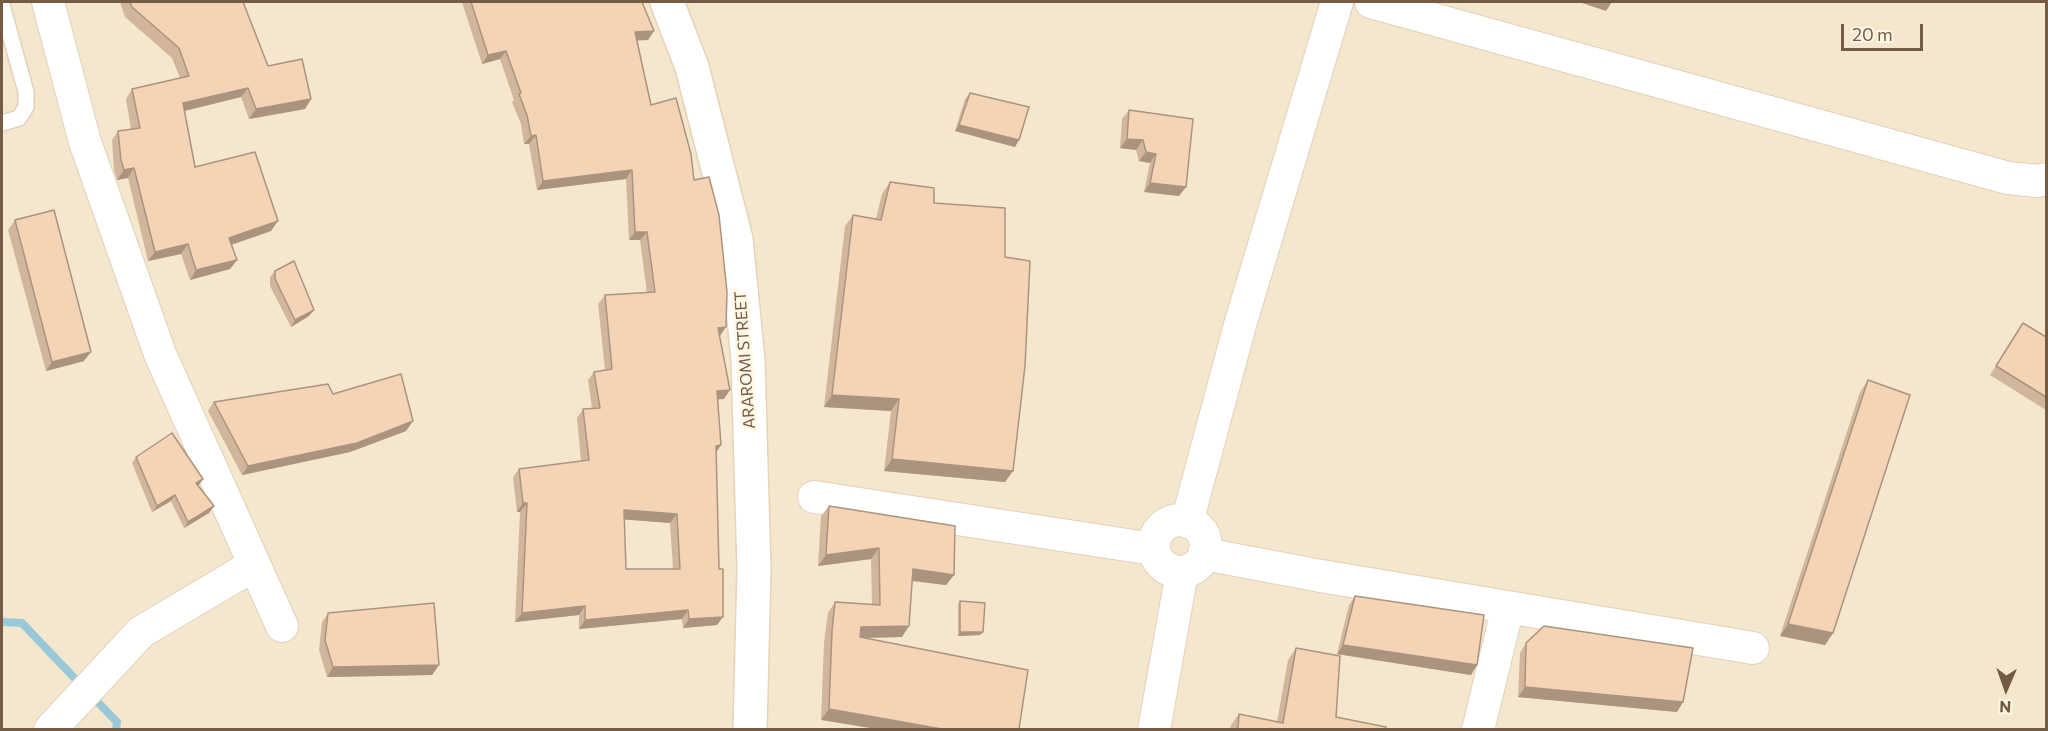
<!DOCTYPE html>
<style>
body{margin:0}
#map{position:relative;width:2048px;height:731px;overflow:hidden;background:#fdf4df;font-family:Commissioner,sans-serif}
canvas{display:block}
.frame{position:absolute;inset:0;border:3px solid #745b46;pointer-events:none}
.north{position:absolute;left:1976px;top:659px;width:60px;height:60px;-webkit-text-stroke:4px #fff8e6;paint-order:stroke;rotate:182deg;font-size:16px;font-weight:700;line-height:24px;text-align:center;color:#745b46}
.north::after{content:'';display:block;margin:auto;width:21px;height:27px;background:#745b46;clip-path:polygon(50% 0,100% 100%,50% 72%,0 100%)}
.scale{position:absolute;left:1841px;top:24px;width:82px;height:27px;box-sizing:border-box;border:3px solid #745b46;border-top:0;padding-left:8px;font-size:18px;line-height:21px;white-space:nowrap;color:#745b46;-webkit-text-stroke:4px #fff8e6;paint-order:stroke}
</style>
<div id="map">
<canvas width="2048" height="731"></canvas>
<div class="frame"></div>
<div class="north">N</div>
<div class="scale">20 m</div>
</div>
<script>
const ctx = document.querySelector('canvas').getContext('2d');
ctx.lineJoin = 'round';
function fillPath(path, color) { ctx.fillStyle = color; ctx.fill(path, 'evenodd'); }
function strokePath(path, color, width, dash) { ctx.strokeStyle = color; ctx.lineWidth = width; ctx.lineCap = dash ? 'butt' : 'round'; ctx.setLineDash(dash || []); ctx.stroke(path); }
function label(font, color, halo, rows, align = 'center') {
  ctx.font = font + ' Commissioner,sans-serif'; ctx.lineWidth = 6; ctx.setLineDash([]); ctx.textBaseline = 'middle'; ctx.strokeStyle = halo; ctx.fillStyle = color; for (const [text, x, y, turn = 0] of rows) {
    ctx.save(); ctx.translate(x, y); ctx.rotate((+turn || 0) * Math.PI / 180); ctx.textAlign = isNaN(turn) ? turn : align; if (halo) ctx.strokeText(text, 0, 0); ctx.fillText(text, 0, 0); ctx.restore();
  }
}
fillPath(new Path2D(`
 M2 2H2046V729H2Z`), '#f5e7cd');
strokePath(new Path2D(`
 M2 622 22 623 82 686
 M91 695 117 722 116 730`), '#99c9d9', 8);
const lane = new Path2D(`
 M2 5 26 92V107L19 118 2 123`);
const street = new Path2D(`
 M48 2 85 142 160 354 282 626
 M1371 2 2008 178 2038 181 2046 179
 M814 497 1153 549
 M1154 546a26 26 0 1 1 52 0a26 26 0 1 1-52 0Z
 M1187 522 1240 325 1337 2
 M1204 554 1321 576 1753 648
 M50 730 141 632 254 565
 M1154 730 1182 572
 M1478 730 1508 607`);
const secondary = new Path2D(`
 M667 2 692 67 736 239 748 360 754 570 750 730`);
strokePath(lane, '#e1d1bb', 18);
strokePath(street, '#e1d1bb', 34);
strokePath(secondary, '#e6d3b8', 36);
strokePath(lane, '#fff', 15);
strokePath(street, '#fff', 32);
strokePath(secondary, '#fff', 33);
fillPath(new Path2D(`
 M120 2H243L268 66 311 99 305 109 249 119 241 97 184 111 195 167 271 231 231 245 237 260 230 269 190 280 181 254 148 261 128 178 117 180 114 170 112 140 118 131 131 129 126 99 132 89 180 78 172 58 125 17Z
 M462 2H642L648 40H637L651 105 694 180 720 336 724 399H717L721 445 716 453 717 625 683 628 682 619 579 629V615L515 622 520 512H517L513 477 519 469 581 461 577 418 583 409 592 408 588 380 594 372 605 370 598 304 605 295 647 293 640 240H629L626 179 537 190 529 144H524L521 124 512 102 514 100 500 59 482 64ZM624 519 670 523 673 569H626Z
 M970 93 1015 147 955 131 965 99Z
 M1129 110 1193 119 1179 196 1144 192 1150 163 1139 161 1136 150 1120 148 1122 119Z
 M890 182 934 203 1005 482 884 471 891 411 824 407 845 226 853 215 876 219 882 194Z
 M15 220 84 361 46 371 8 230Z
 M275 271 309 316 291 327 270 286V277Z
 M2023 323 2046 337V410L1990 375Z
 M1868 380 1833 633 1825 645 1780 636 1860 392Z
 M333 394 413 421 406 431 350 452 242 475 208 411 214 402Z
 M136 457 203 479 198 486 214 506 209 513 184 528 171 501 152 512 132 463Z
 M829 506 954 575 946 585 912 581 902 637 866 638 1028 670 821 720 824 642 828 613 835 602 872 605 871 559 818 566 821 516Z
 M1355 596 1477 665 1471 675 1337 654 1349 605Z
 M960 601 983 632 980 635 958 636V604Z
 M328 613 439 665 432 675 327 677 319 650 322 622Z
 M1526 643 1683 702 1677 712 1518 697 1520 653Z
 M1296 648 1336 717 1386 729H1230L1231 725 1239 714 1277 722 1288 660Z`), '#d2b69c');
fillPath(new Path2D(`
 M1579 2H1612L1606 11Z
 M654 31 648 40 629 41 635 32Z
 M506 51 500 59 482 64 488 55Z
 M248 88 241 97 176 113 183 103Z
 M311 99 305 109 249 119 256 109Z
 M959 125 1019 140 1015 147 955 131Z
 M536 135 529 144H524L531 136Z
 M1127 139 1143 140 1136 150 1120 148Z
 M1146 152 1156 154 1150 163 1139 161Z
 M134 168 128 178 117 180 124 170Z
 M632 170 626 179 537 190 543 181Z
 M1150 183 1186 187 1179 196 1144 192Z
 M278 221 271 231 222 248 229 238Z
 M635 232H647L640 240H629Z
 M188 244 181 254 148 261 155 252Z
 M237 260 230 269 190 280 196 270Z
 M314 310 309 316 291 327 295 320Z
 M726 327 720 336 718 328Z
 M91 352 84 361 46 371 52 362Z
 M730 390 724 399 710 400 717 391Z
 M832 395 899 399 891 411 824 407Z
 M413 421 406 431 350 452 242 475 248 466Z
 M721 445 715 454 716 446Z
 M892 459 1013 471 1005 482 884 471Z
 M203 479 199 485 191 489 196 483Z
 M175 495 171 501 152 512 157 506Z
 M523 503H527L520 512H517Z
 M214 506 209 513 184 528 188 522Z
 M624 510 677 514 670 523 618 519Z
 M879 548 871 559 818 566 826 555Z
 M913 569 954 575 946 585 905 580Z
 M585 606 579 615 515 622 522 613Z
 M688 610 682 619 579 629 585 620Z
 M723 617 717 625 683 628 689 619Z
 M1788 624 1833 633 1825 645 1780 636Z
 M909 626 902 637 854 638 861 627Z
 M960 632H983L980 635 958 636Z
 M1343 645 1477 665 1471 675 1337 654Z
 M439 665 432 675 327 677 333 667Z
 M1525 687 1683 702 1677 712 1518 697Z
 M829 709 942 729H876L821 720Z`), '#ab947f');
const building = new Path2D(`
 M130 2H243L268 66 302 59 311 99 256 109 248 88 183 103 195 167 255 152 278 221 229 238 237 260 196 270 188 244 155 252 134 168 124 170 121 160 118 131 140 128 132 89 189 76 179 48 132 7Z
 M471 2H642L654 31 635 32 651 105 676 98 691 154 694 180 709 177 719 215 727 292 726 327 718 328 730 390 717 391 721 445 716 446 719 569H723V617L689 619 688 610 585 620V606L522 613 527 503H523L519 469 589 460 583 409 600 408 594 372 612 369 605 295 655 292 647 232H635L632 170 543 181 536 135 531 136 527 115 519 94 521 93 506 51 488 55ZM624 510 677 514 680 569H626Z
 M970 93 1029 107 1019 140 959 125Z
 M1129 110 1193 119 1186 187 1150 183 1156 154 1146 152 1143 140 1127 139Z
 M890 182 934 188V203L1005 208V257L1030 261 1025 366 1013 471 892 459 899 399 832 395 853 215 881 220Z
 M54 210 91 352 52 362 15 220Z
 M294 261 314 310 295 320 275 279V271Z
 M2023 323 2046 337V397L1996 366Z
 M401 374 413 421 357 443 248 466 214 402 328 384 333 394Z
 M1868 380 1910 395 1833 633 1788 624Z
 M172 433 203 479 196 483 214 506 188 522 175 495 157 506 136 457Z
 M829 506 955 526 954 575 913 569 909 626 861 627 860 637 1028 670 1019 729H942L829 709 832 631 835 602 880 605 879 548 826 555Z
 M1355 596 1484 615 1477 665 1343 645Z
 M960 601 985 603 983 632H960Z
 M434 603 439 665 333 667 325 640 328 613Z
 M1544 626 1693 648 1683 702 1525 687 1526 643Z
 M1296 648 1340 656 1336 717 1386 727V729H1238L1239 714 1283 723Z`);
fillPath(building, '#f4d4b5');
strokePath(building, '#ab947f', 1.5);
label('16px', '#745b46', '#fff8e6', [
 ["ARAROMI STREET",745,360,-94]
]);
</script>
